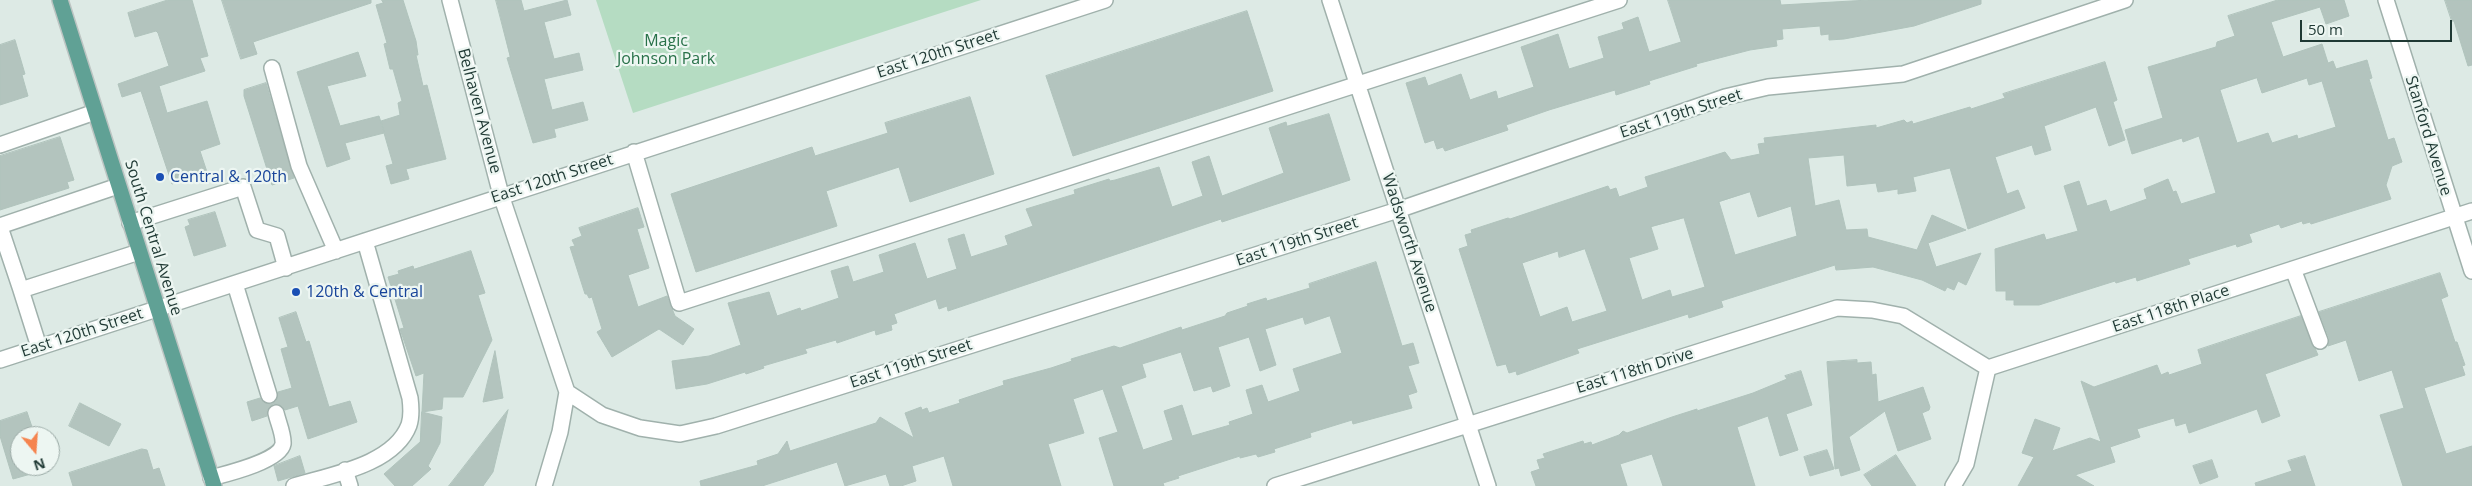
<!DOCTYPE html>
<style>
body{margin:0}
#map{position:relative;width:2472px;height:486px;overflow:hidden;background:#ddeae5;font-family:"Open Sans",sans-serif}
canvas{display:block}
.north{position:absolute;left:10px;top:426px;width:50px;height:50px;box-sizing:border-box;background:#edf6f2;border:1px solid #9baaa6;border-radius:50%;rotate:162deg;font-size:14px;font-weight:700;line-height:20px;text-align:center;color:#1f3934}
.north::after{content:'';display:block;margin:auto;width:18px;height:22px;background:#f5844f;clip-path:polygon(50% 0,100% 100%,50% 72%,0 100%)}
.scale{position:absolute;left:2300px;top:20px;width:152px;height:22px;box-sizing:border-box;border:2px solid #1f3934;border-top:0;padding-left:6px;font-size:15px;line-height:18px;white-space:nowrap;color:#1f3934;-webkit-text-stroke:4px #edf6f2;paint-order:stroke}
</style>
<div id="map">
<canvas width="2472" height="486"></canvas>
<div class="north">N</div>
<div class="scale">50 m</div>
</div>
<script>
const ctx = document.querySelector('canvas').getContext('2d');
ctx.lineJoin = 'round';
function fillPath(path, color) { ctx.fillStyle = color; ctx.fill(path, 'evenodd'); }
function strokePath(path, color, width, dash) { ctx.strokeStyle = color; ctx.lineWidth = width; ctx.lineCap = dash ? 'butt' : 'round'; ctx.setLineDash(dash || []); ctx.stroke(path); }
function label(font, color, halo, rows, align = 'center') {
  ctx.font = font + ' "Open Sans",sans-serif'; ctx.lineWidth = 4.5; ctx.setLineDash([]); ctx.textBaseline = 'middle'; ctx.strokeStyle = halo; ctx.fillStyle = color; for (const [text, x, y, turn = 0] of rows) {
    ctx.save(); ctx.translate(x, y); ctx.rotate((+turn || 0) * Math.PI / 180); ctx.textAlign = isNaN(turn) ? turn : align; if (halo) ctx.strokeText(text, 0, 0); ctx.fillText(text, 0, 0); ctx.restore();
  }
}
fillPath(new Path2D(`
 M596 0H981L633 113Z`), '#b5dcc2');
const building = new Path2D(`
 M168 0H192L208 56 200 58 205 71 159 86 167 113 207 101 220 144 200 151 207 172 172 184 141 91 122 97 118 84 169 66 158 33 156 31 135 37 128 13Z
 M222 0H371V3L253 42 257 54 241 59Z
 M382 0H403L416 41 418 55H416L423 86 427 85 446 159 406 169 409 179 391 184 386 166 393 164 384 133 345 143 350 159 327 167 297 72 358 52 366 76 327 86 340 126 379 116 384 132 381 121 400 115 398 103 402 101 393 69H390L384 44 387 43 376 5 383 3Z
 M496 0H521L524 11 567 0 571 15 544 22 554 59 579 53 583 70 544 79 552 110 583 102 588 120 554 129 556 137 533 143 507 58 510 57Z
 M1668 0H1780L1781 5 1869 0H1981V4L1914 26 1844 39 1829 40V34L1821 35 1820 26 1782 29 1783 39 1776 40 1777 46 1750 50 1696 64 1697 66 1649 81 1650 84 1616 95 1615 90 1549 110 1506 125 1508 130 1445 151 1443 147 1437 149 1434 140 1425 143 1406 83 1425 77 1428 86 1461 74 1470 100 1496 91 1498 99 1534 87 1521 47 1558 34 1569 69 1604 58 1598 37 1624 29 1622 23 1638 17 1649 52 1681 42Z
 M2278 0H2344L2349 16 2326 24 2320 7 2271 22 2283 57 2322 44 2328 63 2333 61 2336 69 2367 60 2372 78 2369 79 2388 140 2394 138 2402 162 2392 166 2386 185 2391 199 2311 224 2310 222 2303 224 2302 221 2281 228 2279 224 2249 234 2252 242 2237 247 2236 244 2188 259 2190 264 2137 281 2136 277 2116 283 2115 281 2039 305H2014V300H2006V291H1996L1995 249 2044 234 2046 240 2078 231 2064 186 2079 181 2087 206 2106 200 2110 212 2147 199 2144 189 2168 179 2173 192 2176 191 2181 204 2216 193 2199 136 2183 142 2182 138 2132 154 2125 130 2163 118 2148 67 2216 47 2217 42 2235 36 2228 16ZM2257 78 2262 93 2307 78 2309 85 2322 81 2336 127 2298 139 2297 135 2272 143 2268 133 2237 143 2220 90Z
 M2445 0H2472V65L2468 66 2454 21H2452Z
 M1247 11 1273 91 1073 156 1046 76Z
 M15 40 25 74 22 75 28 96 0 105V45Z
 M2105 62 2117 100 2113 102 2125 140 2109 146 2096 107 2044 126 2051 150 2035 155 2032 145 1995 157 2007 194 2018 190 2025 208 1968 229 1950 168 1913 177 1916 191 1898 194V189L1878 192 1876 183 1847 186 1844 155 1808 158 1815 206 1839 200 1846 230 1867 229 1868 237 1917 250 1932 215 1966 230 1928 243 1936 267 1981 253 1966 285 1958 281 1954 290 1947 287 1945 291 1922 280 1873 267 1836 270 1835 265 1721 301 1723 307 1689 318 1688 314 1577 349 1579 353 1517 375 1516 371 1509 373 1506 364 1497 366 1459 249 1468 246 1465 235 1472 233 1471 230 1508 218 1510 219 1608 186 1610 190 1616 188 1619 197 1648 187 1645 177 1725 152 1731 160 1760 154 1758 144 1765 143 1764 138 1876 125V128L1904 120 1907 123 1912 121 1913 124 1970 107 1971 109 2005 98 2003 94ZM1750 192 1758 217 1791 206 1797 236 1735 255 1719 202ZM1684 218 1705 287 1672 297 1670 290 1642 300 1629 258 1658 249 1651 227ZM1585 249 1607 311 1572 322 1567 307 1540 317 1522 263 1558 251 1559 257Z
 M266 83 294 178 272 185 244 96V90Z
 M970 97 994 174 910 202 899 167 826 191 837 226 696 272 671 194 812 147 815 156 888 133 885 123Z
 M1329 114 1350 180 1222 222 1221 219 948 311 947 306 939 309 936 299 894 314 897 323 891 325 892 330 876 335 875 330 837 343 836 340 805 349 807 353 763 366 764 368 746 374 745 372 707 384 676 389 672 361 709 356 741 345 728 303 769 292 777 316 800 308 801 311 839 298 831 271 848 266 853 282 884 272 879 255 915 243 927 279 957 269 948 239 964 234 971 257 1008 245 1005 236 1033 226 1026 209 1075 194 1074 190 1109 179 1110 181 1115 180 1159 167 1172 207 1203 196 1192 162 1209 156 1222 196 1284 173 1269 128 1286 122 1287 126Z
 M60 137 74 180 67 182 69 188 0 210V156Z
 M638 208 644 227 637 229 649 268 628 275 638 307 667 296 675 316 694 329 683 345 659 329 612 357 597 332 602 329 592 297 589 298 587 294H585L570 247 575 246 572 240 582 236 579 228Z
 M215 212 226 246 194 256 185 227 190 225 188 220Z
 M471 251 485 293 478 295 492 340 463 397H443L442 409 422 412 424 373 416 376 400 329 404 328 388 277 399 274 398 271 413 266 414 269Z
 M1376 262 1402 346 1413 343 1419 363 1408 366 1417 392 1408 395 1412 408 1353 424 1352 420 1310 433 1311 437 1274 449 1275 452 1258 457 1256 454 1240 458V456L1178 476 1179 478 1163 483 1164 486H1114L1099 438 1118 432 1103 389 1073 399 1084 433 1048 444 1061 486H953L944 456 912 466 916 481 901 486H890L886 474 845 486 837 462 762 486H701L700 481 758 465 757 461 778 454 787 441 790 451 876 423 880 417 914 438 905 413 921 407 922 410 927 408 929 413 960 403 959 400 1004 385 1003 381 1051 368 1072 361 1071 359 1114 346 1120 348 1181 327 1182 330 1225 316 1227 313 1248 306 1247 304 1266 298 1267 301 1310 288 1309 284ZM1330 316 1342 353 1293 369 1300 391 1268 402 1262 385 1246 390 1253 414 1229 422 1230 425 1192 436 1182 405 1164 411 1173 440 1143 450 1121 386 1146 377 1142 364 1181 352 1194 391 1211 386 1213 392 1230 386 1218 347 1249 337 1260 371 1276 365 1265 329 1303 317 1305 324Z
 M2440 273 2448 296 2441 299 2455 342H2457L2465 365 2462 366 2465 375 2424 388 2446 454 2472 446V486H2403L2380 415 2404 408 2392 370 2359 381 2346 340 2328 346 2329 338 2319 312Z
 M296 312 306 342 309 341 329 407 350 401 357 422 308 439 298 406 285 410 279 404H273L267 410V416L252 421 247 402 260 398 263 402 271 404 276 401 278 392 292 388 281 349 288 347 279 318Z
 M2301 316 2318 355 2265 374 2280 416 2262 423 2257 409 2189 433 2186 423 2176 426 2174 418 2137 429 2140 437 2110 447 2115 462 2075 475 2094 486H2018L2034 457 2022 453 2035 419 2060 428 2052 451 2090 438 2101 442 2081 381 2094 387 2157 365 2161 375 2168 372 2169 375 2202 364 2198 350Z
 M495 351 503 398 483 402 486 388Z
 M1857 360V363L1871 362 1872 375 1876 374 1878 402 1923 387 1930 407 1929 410 1922 413 1931 439 1898 451 1885 411 1849 437 1860 470 1841 476 1839 468 1835 469 1827 362Z
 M1801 371 1812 405 1786 414 1798 450 1780 456 1768 416 1737 427 1755 486H1663L1652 454 1620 464 1627 486H1536L1531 472 1540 469 1537 460 1545 458 1543 454 1583 441 1584 444 1591 442 1592 445 1619 435 1623 431 1627 433 1672 417 1697 409V411L1753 393 1787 379 1785 376Z
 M80 403 121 424 109 446 69 426Z
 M508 410 493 472 483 486H449Z
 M27 412 35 436H20V466H44L45 470 13 479 0 436V421Z
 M422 412 442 417 440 443 428 466 431 469 412 486H395L384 474 420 442Z
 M142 449 147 450 153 470 159 468 165 486H73L69 473Z
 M1827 450 1834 469 1810 476 1804 457Z
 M1896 455 1916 486H1872L1864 475Z
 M300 456 305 473 278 481 274 466Z
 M2305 456 2315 486H2256L2255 483 2292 471 2288 461Z
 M2212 460 2218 477 2200 484 2193 466Z`);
fillPath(building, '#b3c4be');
strokePath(building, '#b0c3bc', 1);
const minor = new Path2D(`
 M450 0 501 195 567 392 560 432 544 486
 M1330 0 1488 486
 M2386 0 2472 271
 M272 68 299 166 336 251
 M0 145 95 112
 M634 152 679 303 1619 0
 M130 223 243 187 257 230 277 236 286 268
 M0 226 118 186
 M0 227 21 290
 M2293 269 2320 341
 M235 284 269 395
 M39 347 21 290 139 252
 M0 360 1105 0
 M1988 368 2472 211
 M567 392 602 415 640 428 680 434 716 426 1398 210 1725 97 1768 87 1903 74 2125 0
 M345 470 350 486
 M211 478C226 474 280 461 283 444 284 435 278 422 276 413
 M294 486C330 475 394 465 409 425 412 416 411 406 410 398L365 241
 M1275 486 1837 308 1872 310 1903 316 1988 368
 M1953 486 1966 464 1988 368`);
const major = new Path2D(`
 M60 0 214 486`);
strokePath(minor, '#a0b1ac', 18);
strokePath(major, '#bcc4c2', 18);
strokePath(minor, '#fff', 15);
strokePath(major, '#60a195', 15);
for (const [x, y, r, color] of [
 [160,177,5,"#1a4fb4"],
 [296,292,5,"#1a4fb4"]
]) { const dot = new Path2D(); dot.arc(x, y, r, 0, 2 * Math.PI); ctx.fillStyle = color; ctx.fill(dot); strokePath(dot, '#edf6f2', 2); }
label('16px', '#287149', '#edf6f2', [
 ["Magic",666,41],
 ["Johnson Park",666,59]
]);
label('16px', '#1f3934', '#edf6f2', [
 ["East 120th Street",938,54,-18],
 ["Belhaven Avenue",479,111,75],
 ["East 119th Street",1681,114,-18],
 ["Stanford Avenue",2428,136,73],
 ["East 120th Street",552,179,-18],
 ["South Central Avenue",153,238,73],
 ["East 119th Street",1297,242,-18],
 ["Wadsworth Avenue",1409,243,72],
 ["East 118th Place",2171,309,-18],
 ["East 120th Street",82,333,-18],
 ["East 119th Street",911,364,-18],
 ["East 118th Drive",1635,371,-17]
]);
label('16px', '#164399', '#edf6f2', [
 ["Central & 120th",170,177],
 ["120th & Central",306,292]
], 'left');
</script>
